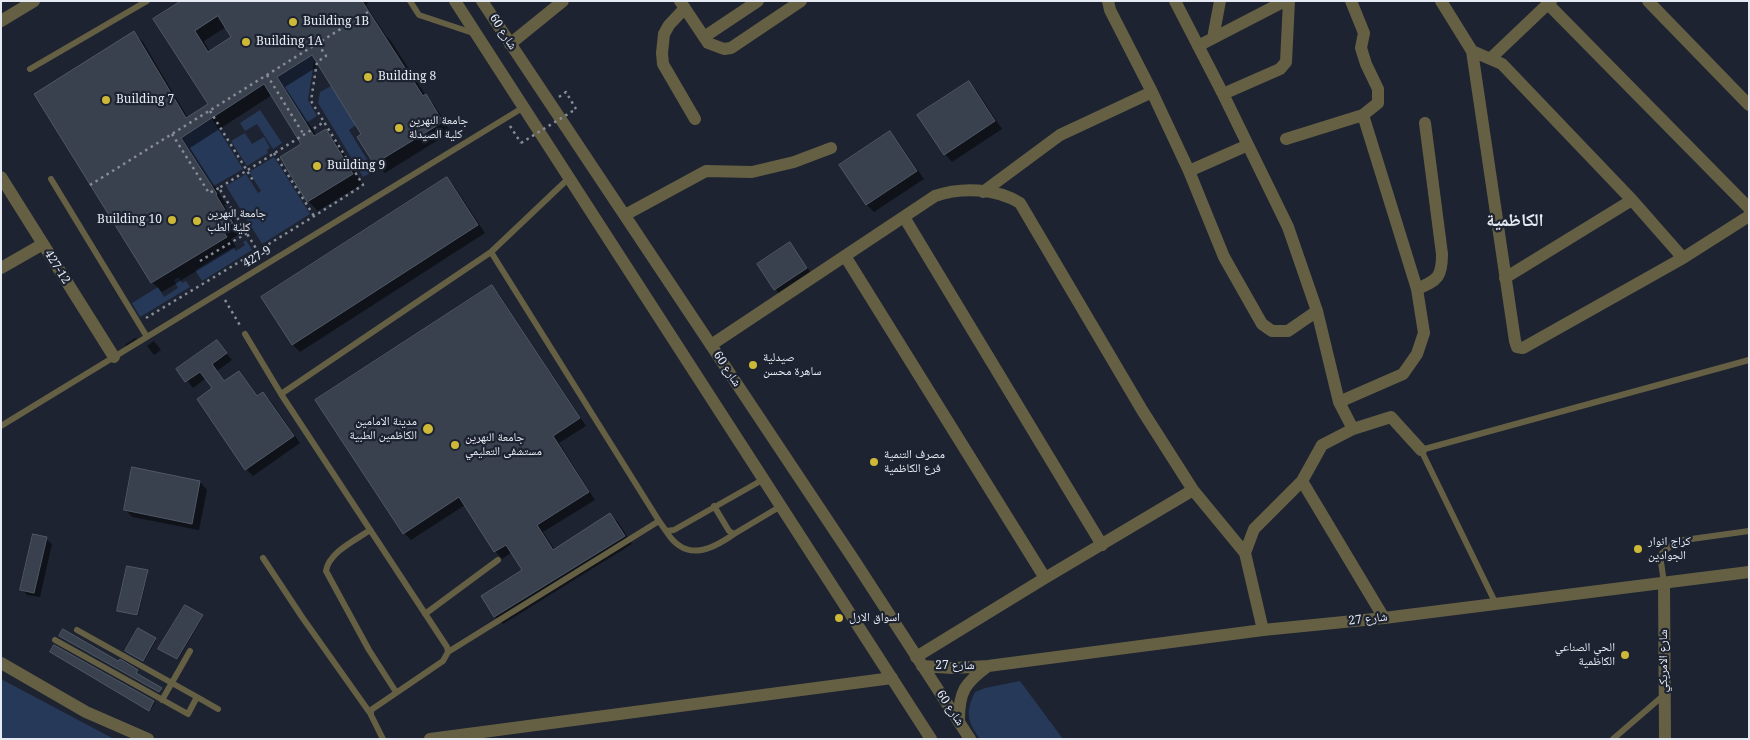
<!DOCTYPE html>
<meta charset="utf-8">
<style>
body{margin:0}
#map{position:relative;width:1750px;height:740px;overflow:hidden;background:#1d2330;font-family:"Noto Serif",serif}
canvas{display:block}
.frame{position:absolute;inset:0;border:2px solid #e6ebf3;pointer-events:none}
</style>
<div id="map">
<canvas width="1750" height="740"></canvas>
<div class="frame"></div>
</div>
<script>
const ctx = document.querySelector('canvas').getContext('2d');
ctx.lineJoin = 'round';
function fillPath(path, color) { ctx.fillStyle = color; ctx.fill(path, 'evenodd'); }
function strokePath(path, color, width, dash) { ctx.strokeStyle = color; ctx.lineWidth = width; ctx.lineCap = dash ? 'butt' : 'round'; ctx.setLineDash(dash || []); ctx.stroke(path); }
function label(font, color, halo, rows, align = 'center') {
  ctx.font = font + ' "Noto Serif","Noto Naskh Arabic",serif'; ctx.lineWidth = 4.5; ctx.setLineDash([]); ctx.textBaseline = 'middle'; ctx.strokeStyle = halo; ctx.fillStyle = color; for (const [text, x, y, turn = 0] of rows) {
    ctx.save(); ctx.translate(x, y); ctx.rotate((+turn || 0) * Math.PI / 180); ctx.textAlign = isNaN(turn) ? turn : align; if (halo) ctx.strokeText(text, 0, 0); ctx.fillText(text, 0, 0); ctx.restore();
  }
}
fillPath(new Path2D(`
 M317 51 321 57 314 61 308 100 317 116 306 123 277 77Z
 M331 86 356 125 349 130 374 171 363 177 318 103 320 92Z
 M260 110 282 143 273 149 257 124 245 131 240 123Z
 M212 119 243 169 212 187 181 138Z
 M245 133 252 144 264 137 270 148 267 150 268 153 247 166 231 141Z
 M274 157 310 214 262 244 226 186 246 174 258 193 261 191 249 172Z
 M246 240 252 250 202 281 195 270 233 247 236 251 245 245 243 242Z
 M179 277 182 283 186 281 190 287 140 317 132 303 158 287 164 297 178 288 174 280Z
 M1 679 114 739H1Z
 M1020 681 1063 739H980C967 720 965 713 975 692L985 688Z`), '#273959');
fillPath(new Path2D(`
 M184 1H367L368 3 366 5 386 36 391 41 426 96 435 106 451 132 385 173 375 163 363 134 320 65 285 87 317 136 325 131 335 140 362 184 318 211 308 201 281 158 303 144 272 95 190 148 226 204 224 205 241 233 231 239 236 247 162 292 152 282 134 33 143 42 188 118 209 105ZM226 27 233 38 210 52 204 41Z
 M968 83 976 90 1002 129 952 162 945 154 919 116Z
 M890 133 897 140 924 179 874 212 867 205 841 166Z
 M447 179 454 186 485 233 300 352 293 345 262 298Z
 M790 244 812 274 780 295 758 265Z
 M492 286 499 294 586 426 559 443 595 500 543 532 555 550 610 515 618 522 632 544 503 624 495 617 482 597 524 570 512 552 502 559 495 551 465 505 411 540 404 533Z
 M135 338 137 339 126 346 125 345Z
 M154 341 161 350 154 355 147 346Z
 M217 342 232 360 217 371 225 382 239 372 258 397 263 393 270 400 300 443 253 476 246 469 213 389 206 378 193 388 178 369Z
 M200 482 207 490 199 530 132 517 125 509Z
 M46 539 52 544 40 597 27 595 22 589Z
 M147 572 148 573 138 616 120 612 119 611Z
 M202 616 203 617 178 660 161 650Z
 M155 639 156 641 144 661 127 652Z
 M54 647 154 702 155 703 150 711 52 653Z`), '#0007');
const building = new Path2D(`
 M181 1H362L423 96 426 94 443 122 374 164 357 137 361 134 312 55 277 77 314 136 326 129 353 174 307 202 280 157 301 144 264 84 181 138 217 194 216 195 233 223 222 229 227 237 151 283 34 94 134 31 186 118 208 104 153 19ZM218 16 231 37 208 52 195 31Z
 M969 81 995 121 944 155 917 115Z
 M890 131 917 171 866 205 839 165Z
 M447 177 478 225 292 345 261 297Z
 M790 242 807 268 774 290 757 264Z
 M492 285 580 418 553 436 589 492 537 525 553 550 610 513 625 536 494 617 481 596 522 570 506 545 494 552 459 497 403 534 315 400Z
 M217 340 227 353 212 364 224 381 239 371 257 396 263 392 294 436 245 470 197 399 212 388 200 372 185 382 176 369Z
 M132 467 200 481 192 524 124 510Z
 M33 534 47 537 34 593 20 590Z
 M127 566 148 570 137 615 117 611Z
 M185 605 203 615 177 659 158 649Z
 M138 628 156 638 143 661 125 651Z
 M63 629 118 661 120 659 138 670 136 673 162 688 159 692 59 636Z
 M54 645 154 701 149 711 50 652Z`);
fillPath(building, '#39404e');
strokePath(building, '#505866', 1);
strokePath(new Path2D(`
 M318 44 326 56 317 62 311 101 324 122
 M267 75 304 135
 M559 97 566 92 576 109
 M210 111 254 182
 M510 126 521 143
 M172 134 209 193 219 188
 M274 153 314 216
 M90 185 368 12
 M200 261 247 233
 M225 300 241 327
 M146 318C219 274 292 231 363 185L324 122 219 188 257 250 261 258`), '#878d97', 2.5, [2.5, 4]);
strokePath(new Path2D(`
 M410 1 419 15 473 33
 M30 69 147 1
 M51 179 147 337
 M491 252 659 521 666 531 674 530 764 479
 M245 334 281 394 447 647 448 652 443 661 371 710V715L383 739
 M281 394 491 252 569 178
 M1 426 524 107
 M714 506 729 531 734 534 781 506
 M370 530C356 540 329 552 326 571L369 650 396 692
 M666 531C685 562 710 551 734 534
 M263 558 302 617 370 713
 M1664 583 1661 562V554L1677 541 1749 531
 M1496 604 1421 450 1749 360
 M425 614 498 560
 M55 640 188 714 197 697 77 630
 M448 652 659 521
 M197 697 218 709
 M162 700 190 651
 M1613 739 1664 695`), '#656044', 6);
strokePath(new Path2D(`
 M680 1 708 43 724 49 731 48 801 1
 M1108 1 1110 10 1152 92 1189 171 1224 257 1262 324 1272 331H1288L1317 311
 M1175 1 1223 94 1288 227 1317 311 1339 402 1353 429
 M1441 1 1472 51 1515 341 1517 347 1523 348 1683 258 1749 216
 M1648 1 1749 105
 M1548 4 1749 208
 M685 8 669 25 664 34 662 53 663 64 695 119
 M1 21 34 1
 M704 37 758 1
 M1213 38 1220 1
 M510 44 563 1
 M1198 46 1285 1
 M1472 51 1502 64 1632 200 1683 258
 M1491 58 1551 1
 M1223 94 1280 69 1286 62 1289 1
 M1286 139 1363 115 1378 103V89L1366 64 1361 48 1364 33 1351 1
 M1189 171 1248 145
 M1 177 114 357
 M983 192 1060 135 1152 92
 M625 215 706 171 752 172 794 162 831 148
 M904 217 1102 545
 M845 256 1045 578
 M1 268 43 244
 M1505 278 1632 200
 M1417 289C1438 280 1442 277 1442 254L1425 123
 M711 345 935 196C961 187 996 188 1020 203L1142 410 1193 490 1245 553
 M1339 402 1403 374 1417 354 1424 333 1417 289 1363 115
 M1302 481 1384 618
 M1664 583 1665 739
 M1263 630 1245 553 1254 529 1302 481 1322 445 1353 429 1391 417 1421 450
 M916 657 1045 578 1193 490
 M1 663 86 712 148 739
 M430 739 892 678`), '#656044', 12);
strokePath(new Path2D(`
 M455 1 931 739
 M482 1 854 560 970 739
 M922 666 953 668 988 666 1263 630 1384 618 1749 572
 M959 720C959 691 965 683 988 666`), '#656044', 12);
strokePath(new Path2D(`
 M521 143 576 109`), '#878d97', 2.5, [2.5, 4]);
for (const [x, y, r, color] of [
 [293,22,5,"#ceb837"],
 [246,42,5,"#ceb837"],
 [368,77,5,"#ceb837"],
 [106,100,5,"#ceb837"],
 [399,128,5,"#ceb837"],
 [317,166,5,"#ceb837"],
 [172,220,5,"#ceb837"],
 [197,221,5,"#ceb837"],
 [753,365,5,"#ceb837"],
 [428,429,6,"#ceb837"],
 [455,445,5,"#ceb837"],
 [874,462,5,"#ceb837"],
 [1638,549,5,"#ceb837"],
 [839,618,5,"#ceb837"],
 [1625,655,5,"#ceb837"]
]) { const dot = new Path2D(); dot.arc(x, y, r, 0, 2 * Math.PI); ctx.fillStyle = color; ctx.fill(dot); strokePath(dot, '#1d2330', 2); }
label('12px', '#e6ebf3', '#1d2330', [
 ["Building 1B",303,22],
 ["Building 1A",256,42],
 ["Building 8",378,77],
 ["Building 7",116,100],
 ["جامعة النهرين",409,121],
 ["كلية الصيدلة",409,135],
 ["Building 9",327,166],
 ["جامعة النهرين",207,214],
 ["كلية الطب",207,228],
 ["Building 10",162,220,"right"],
 ["صيدلية",763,358],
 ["ساهرة محسن",763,372],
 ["مدينة الامامين",417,422,"right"],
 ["الكاظمين الطبية",417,436,"right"],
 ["جامعة النهرين",465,438],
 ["مستشفى التعليمي",465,452],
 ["مصرف التنمية",884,455],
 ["فرع الكاظمية",884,469],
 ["كراج انوار",1648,542],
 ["الجوادين",1648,556],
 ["اسواق الازل",849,618],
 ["الحي الصناعي",1615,648,"right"],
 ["الكاظمية",1615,662,"right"]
], 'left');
label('12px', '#e6ebf3', '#1d2330', [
 ["شارع 60",503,32,57],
 ["427-9",257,257,-31],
 ["427-12",57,267,58],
 ["شارع 60",727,369,56],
 ["شارع 27",1368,619,-6],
 ["شارع الامريكي",1664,661,-90],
 ["شارع 27",955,666],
 ["شارع 60",950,708,56]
]);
label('bold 18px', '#e6ebf3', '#1d2330', [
 ["الكاظمية",1515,221]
]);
</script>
